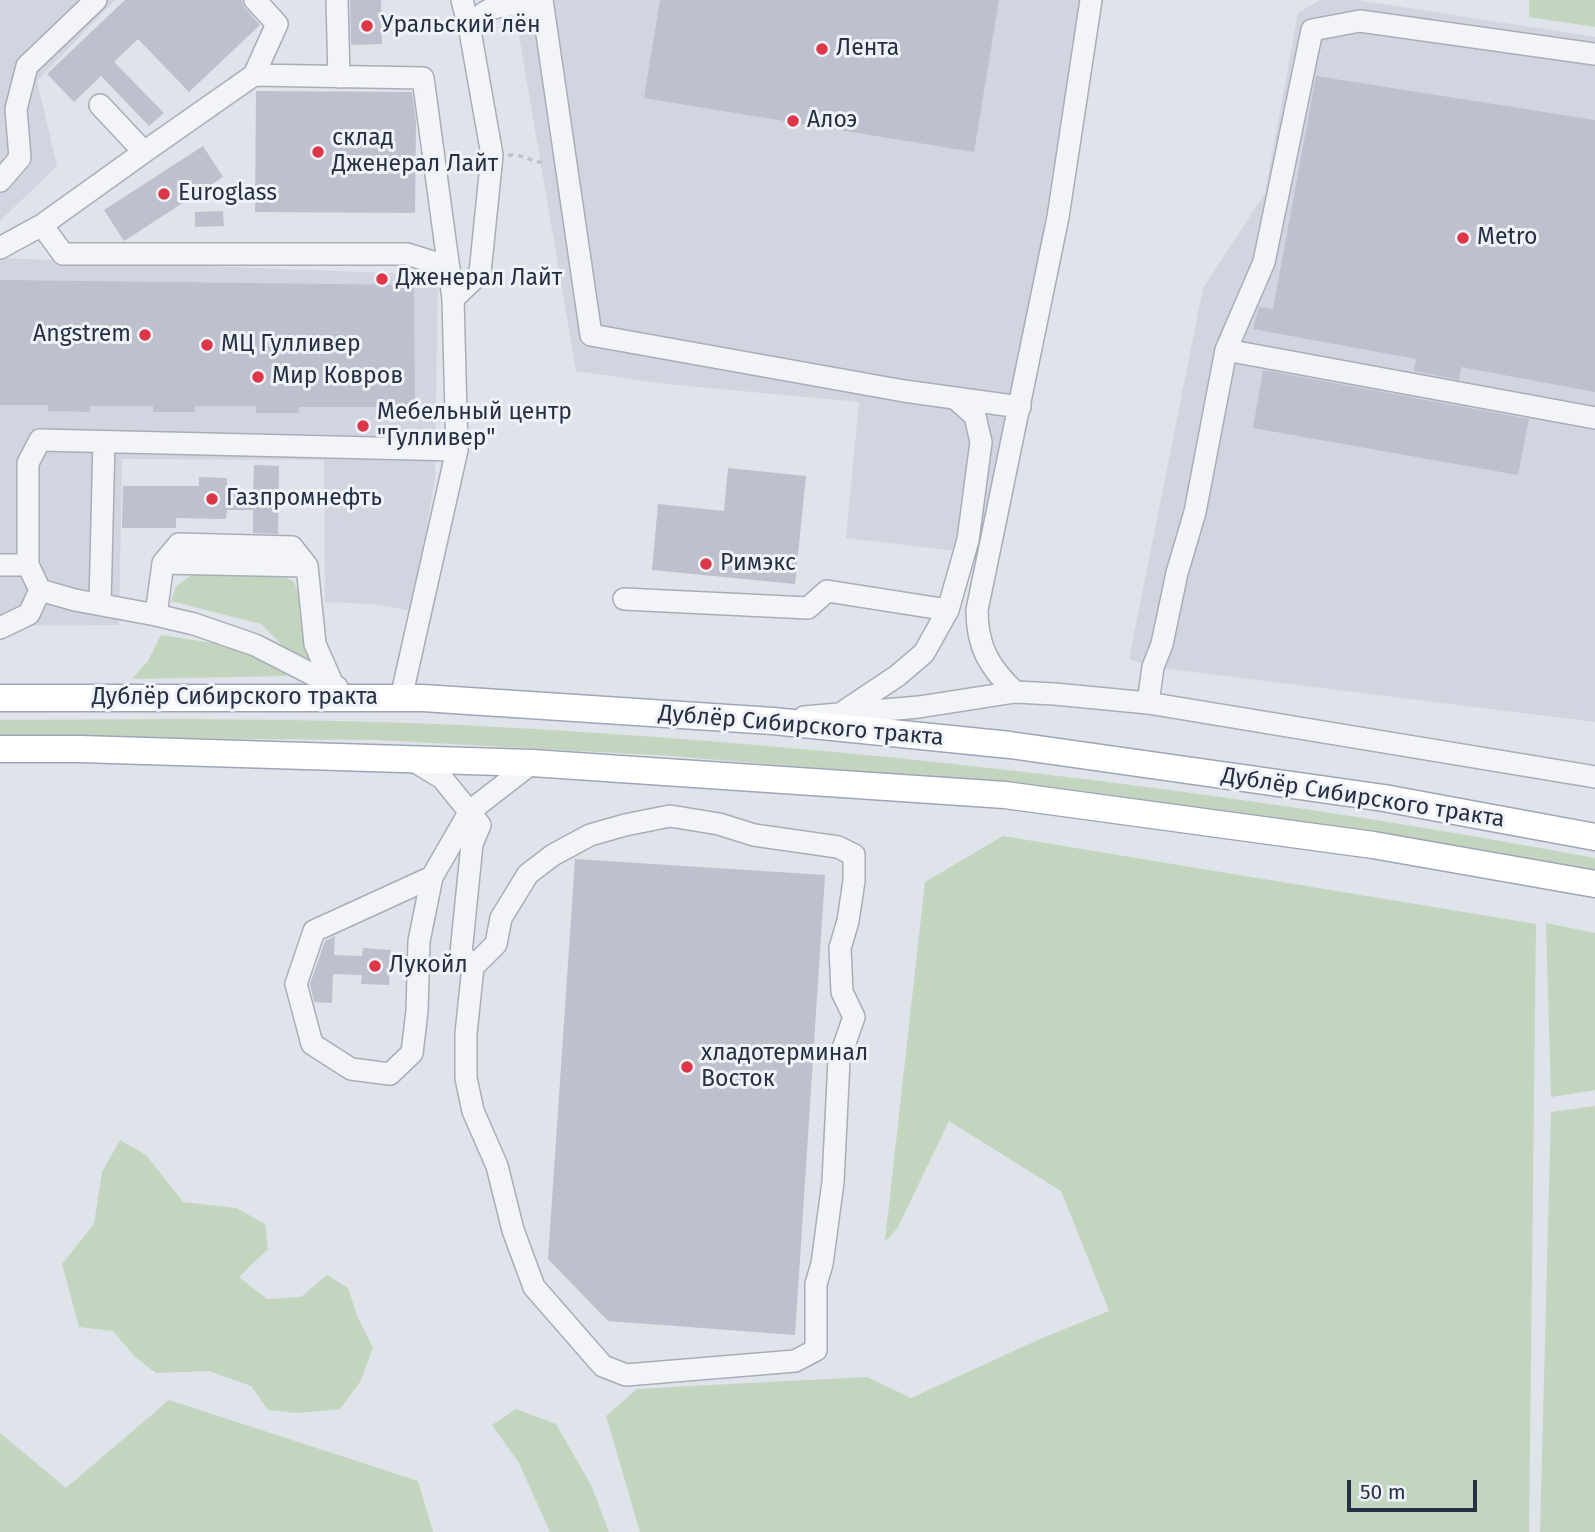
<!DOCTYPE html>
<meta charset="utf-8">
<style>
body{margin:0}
#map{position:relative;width:1595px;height:1532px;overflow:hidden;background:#dfe3ea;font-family:"Fira Sans",sans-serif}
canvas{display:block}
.scale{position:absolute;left:1347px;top:1480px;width:130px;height:32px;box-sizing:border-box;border:4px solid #262f43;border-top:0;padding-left:9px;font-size:21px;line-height:24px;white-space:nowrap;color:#262f43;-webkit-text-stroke:5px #eff2f7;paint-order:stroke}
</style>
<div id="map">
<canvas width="1595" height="1532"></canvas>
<div class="scale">50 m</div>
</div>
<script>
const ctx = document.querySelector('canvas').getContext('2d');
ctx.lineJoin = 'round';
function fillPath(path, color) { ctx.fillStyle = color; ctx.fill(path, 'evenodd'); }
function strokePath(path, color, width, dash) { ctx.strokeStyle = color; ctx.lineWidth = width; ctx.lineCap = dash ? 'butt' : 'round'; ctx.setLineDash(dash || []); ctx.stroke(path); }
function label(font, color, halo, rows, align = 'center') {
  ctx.font = font + ' "Fira Sans",sans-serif'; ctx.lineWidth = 6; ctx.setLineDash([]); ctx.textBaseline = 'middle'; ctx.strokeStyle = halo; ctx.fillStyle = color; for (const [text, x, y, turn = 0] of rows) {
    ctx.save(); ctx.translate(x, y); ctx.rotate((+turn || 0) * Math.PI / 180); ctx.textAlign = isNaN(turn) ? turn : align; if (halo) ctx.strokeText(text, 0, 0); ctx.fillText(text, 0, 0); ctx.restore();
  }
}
fillPath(new Path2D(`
 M0 0H115L37 81 57 166 0 221Z
 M513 0H1081L990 555 846 538 859 402 666 384 576 371Z
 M1320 0H1357L1595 37V722L1153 667 1129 659 1203 288 1265 193 1298 13Z
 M0 258 438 275 435 477 413 611 372 604 325 602 324 460 122 459 119 625 9 626 0 639Z`), '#d1d5df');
fillPath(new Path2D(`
 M1529 0H1595V27L1529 17Z
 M199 570H273L294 582 302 602 304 633 313 671 288 651 261 624 171 601 176 586Z
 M161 635 238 647 275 663 287 676 132 679 148 661Z
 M0 720C153 719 306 718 459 725 840 744 1220 788 1595 858V875L1030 789 876 773 671 756 378 740 0 737Z
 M1003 836 1536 924 1529 1532H640L606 1416 637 1389 691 1386 867 1377 911 1398 1040 1339 1109 1311 1061 1191 949 1121 897 1229 885 1241 925 882Z
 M1546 923 1595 933V1090L1551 1097Z
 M1595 1106V1532H1540L1551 1112Z
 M120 1140 146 1155 183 1202 236 1208 265 1224 268 1249 239 1277 267 1299 301 1297 327 1275 348 1288 358 1318 373 1348 360 1382 340 1409 297 1413 268 1410 251 1386 209 1371 156 1373 135 1357 113 1331 79 1327 62 1264 94 1224 102 1172Z
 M169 1400 418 1481 433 1532H0V1433L66 1488Z
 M516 1409 556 1424 591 1485 609 1532H550L519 1463 492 1425Z`), '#c3d5bf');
fillPath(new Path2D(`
 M125 0H242L245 8 260 25 189 92 138 39 114 62 164 113 149 126 101 76 74 102 47 74Z
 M350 0H381L382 44 351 45Z
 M660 0H999L974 152 644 98Z
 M1316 76 1595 120V392L1461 367 1459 380 1414 371 1416 359 1253 329 1259 307 1273 309Z
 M256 91 412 92 416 120 415 213 255 212Z
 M203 146 223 177 124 241 104 210Z
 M223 211 224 226 195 227V212Z
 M0 280 414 285 415 416 380 415V407H299V413H256V406H195V412H153V406H90V412L48 411V405H0Z
 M1263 370 1529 419 1518 475 1253 428Z
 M254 465 279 466 278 534 253 533V510H227L226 519 176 518V528H122L123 486H199V477L227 478V492H253Z
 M728 468 806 476 795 584 652 570 658 504 724 511Z
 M575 859 825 875 795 1335 608 1321 548 1259Z
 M335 936 334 955 362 956 363 948 391 950 389 985 361 984 362 975 333 974 332 1003 314 1002 310 984 325 941Z`), '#bcc1cd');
const minor = new Path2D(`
 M337 0 339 77
 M542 0 591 335 904 391 1020 407
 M470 31C473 27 476 21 479 17 494 2 524 3 542 11
 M254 75 277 24 255 0
 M144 152 254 75 423 78 453 299 457 450 401 698
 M0 181 20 158 16 109 27 66 96 0
 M42 225 63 254H407L449 267
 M0 248 42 225 144 152 100 105
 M453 299 480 273 492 155 470 31 462 0
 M1226 350 1264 262 1312 30 1360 21 1595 54
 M163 563 179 544 292 547 307 566
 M0 565H28
 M624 599 808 608 827 591 948 610
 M100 604 104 442
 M156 615 163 563 307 566 315 644 333 685 337 687
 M0 628 29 614 40 590
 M333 685 255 645 194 624 156 615 75 600 40 590 28 565V463L40 440 457 450
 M1015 692C989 667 977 647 977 610L1058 217 1091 0
 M1148 703 1153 667 1162 644 1177 573 1195 512 1226 350 1595 418
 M843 712 897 676 924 653 948 610 968 540 981 442 975 416 956 399
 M804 717 919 707 1015 692 1055 694 1148 703 1595 777
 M412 760 442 778 480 825 472 844 461 953 473 967 466 1033V1078L473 1111 497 1166 513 1230 534 1287 603 1366 626 1375 795 1361 816 1350V1284L822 1264 833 1182 839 1060 854 1017 842 992 840 948 848 921 854 881V855L838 847 754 835 719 824 670 816 625 825 590 835 553 855 528 874 501 918 496 944 473 967
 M432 877 314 931 296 984 312 1044 351 1069 390 1074 412 1053 417 1011 419 941 432 877 470 811 532 763`);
const major = new Path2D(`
 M0 698H423L773 721 1010 745 1384 798 1595 837
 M0 749H80L532 763 1005 795 1373 845 1595 884`);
strokePath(minor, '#a8adb8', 24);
strokePath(major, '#9da6b7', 29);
strokePath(new Path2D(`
 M508 155C525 154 532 163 547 163`), '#bdc1c9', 3.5, [5, 5]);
strokePath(minor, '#f2f4f8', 21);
strokePath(major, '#fff', 26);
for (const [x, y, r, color] of [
 [367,26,7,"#dc3747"],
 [822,49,7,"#dc3747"],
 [793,121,7,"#dc3747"],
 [318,152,7,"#dc3747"],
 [164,194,7,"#dc3747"],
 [1463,238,7,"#dc3747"],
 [382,279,7,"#dc3747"],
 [145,335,7,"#dc3747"],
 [207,345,7,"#dc3747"],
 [258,377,7,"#dc3747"],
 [363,426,7,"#dc3747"],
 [212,499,7,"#dc3747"],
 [706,564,7,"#dc3747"],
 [375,966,7,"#dc3747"],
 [687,1067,7,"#dc3747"]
]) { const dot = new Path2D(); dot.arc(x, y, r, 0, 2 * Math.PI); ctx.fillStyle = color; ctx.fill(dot); strokePath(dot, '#eff2f7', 2.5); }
label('23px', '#262f43', '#eff2f7', [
 ["Уральский лён",381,26],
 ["Лента",836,49],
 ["Алоэ",807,121],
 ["склад",332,139],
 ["Дженерал Лайт",332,165],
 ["Euroglass",178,194],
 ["Metro",1477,238],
 ["Дженерал Лайт",396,279],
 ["Angstrem",131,335,"right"],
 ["МЦ Гулливер",221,345],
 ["Мир Ковров",272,377],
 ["Мебельный центр",377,413],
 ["\"Гулливер\"",377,439],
 ["Газпромнефть",226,499],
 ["Римэкс",720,564],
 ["Лукойл",389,966],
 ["хладотерминал",701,1054],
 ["Восток",701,1080]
], 'left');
label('23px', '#262f43', '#eff2f7', [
 ["Дублёр Сибирского тракта",235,698],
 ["Дублёр Сибирского тракта",801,726,5],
 ["Дублёр Сибирского тракта",1363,798,9]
]);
</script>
